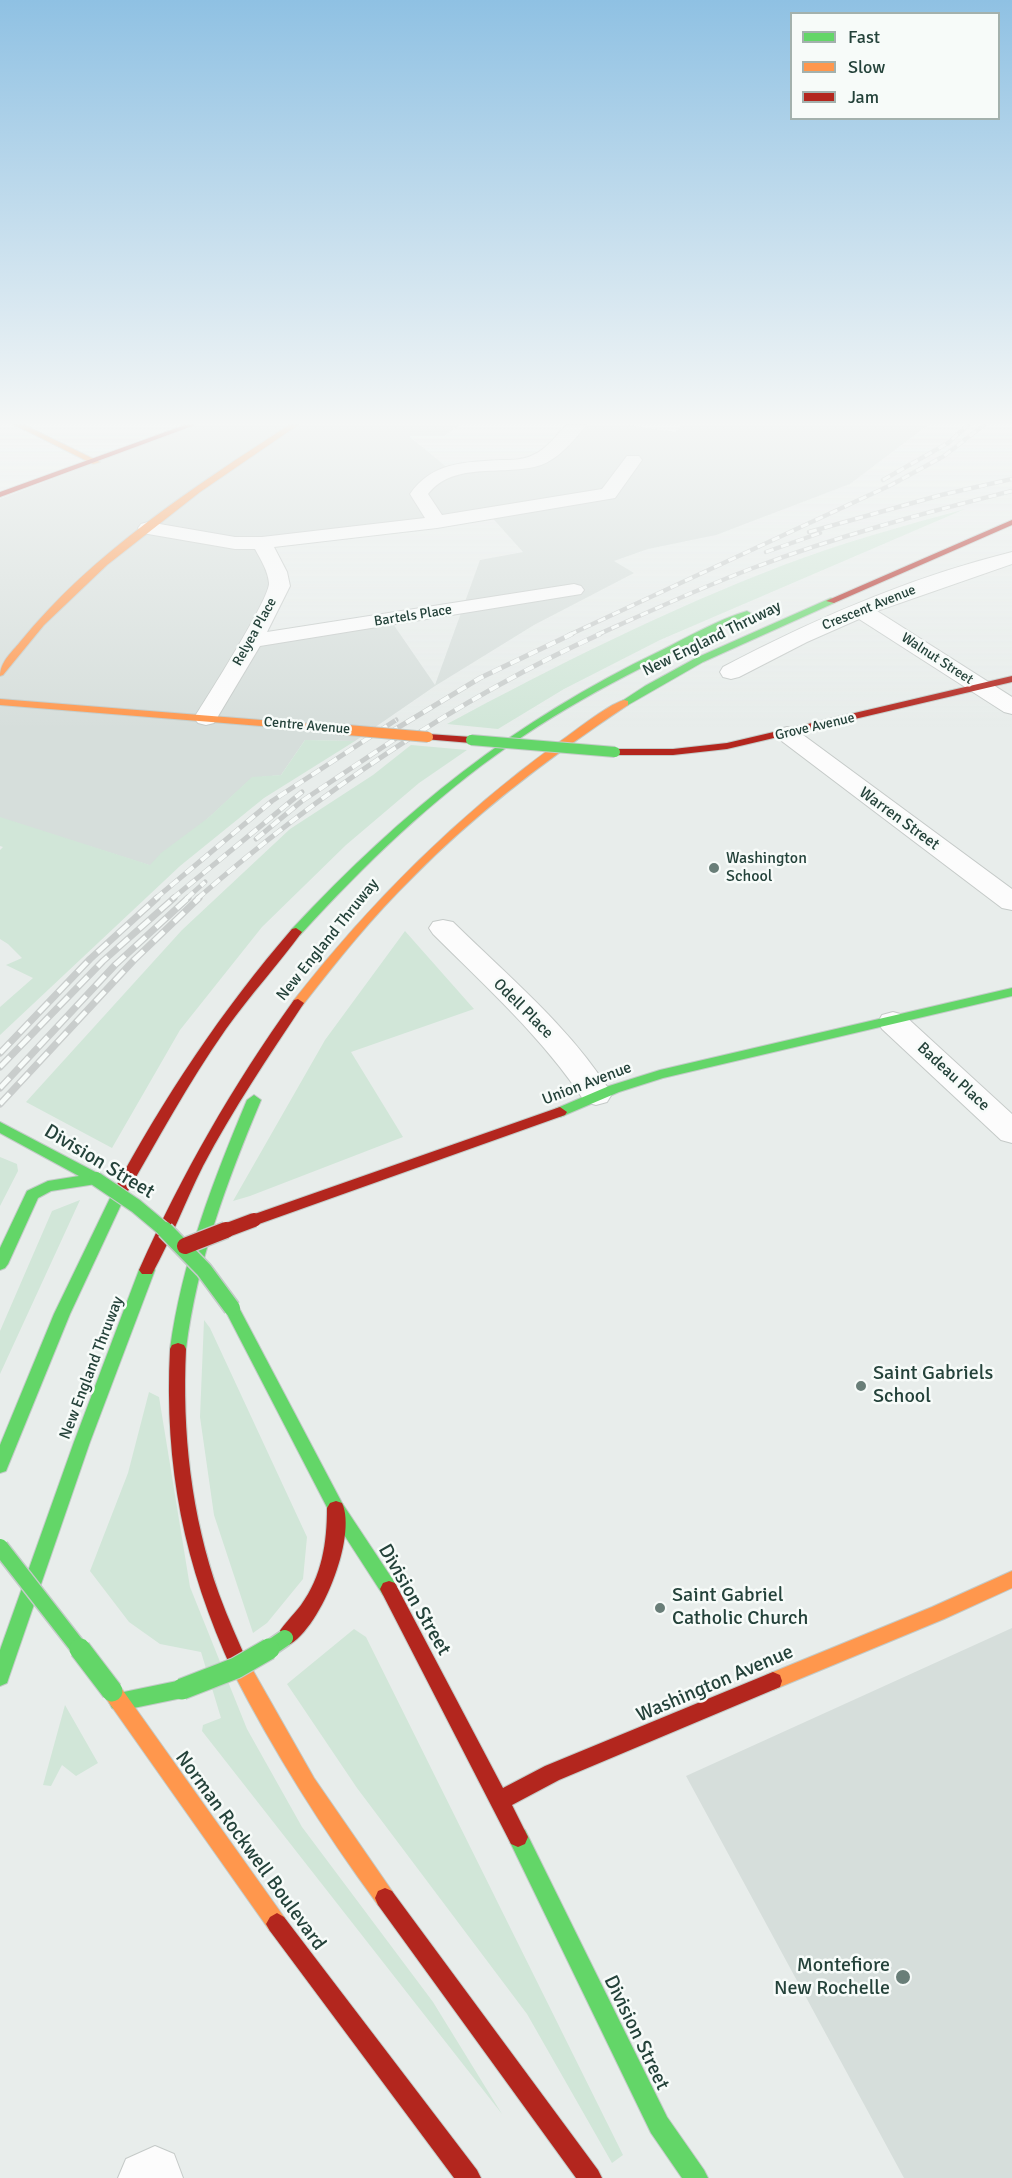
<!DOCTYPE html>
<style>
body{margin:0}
#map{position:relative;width:1012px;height:2178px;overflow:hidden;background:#e8edeb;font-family:Signika,sans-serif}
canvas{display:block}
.legend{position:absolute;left:790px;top:12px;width:210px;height:108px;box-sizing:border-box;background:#f7fbf9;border:2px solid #a3b1ad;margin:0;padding:8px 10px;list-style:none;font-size:18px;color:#24423a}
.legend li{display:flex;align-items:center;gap:12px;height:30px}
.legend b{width:30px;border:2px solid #a3b1ad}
</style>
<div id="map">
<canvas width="1012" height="2178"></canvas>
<ul class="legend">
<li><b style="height:8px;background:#63d668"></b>Fast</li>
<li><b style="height:8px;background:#ff974d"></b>Slow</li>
<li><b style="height:8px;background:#b3261e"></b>Jam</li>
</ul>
</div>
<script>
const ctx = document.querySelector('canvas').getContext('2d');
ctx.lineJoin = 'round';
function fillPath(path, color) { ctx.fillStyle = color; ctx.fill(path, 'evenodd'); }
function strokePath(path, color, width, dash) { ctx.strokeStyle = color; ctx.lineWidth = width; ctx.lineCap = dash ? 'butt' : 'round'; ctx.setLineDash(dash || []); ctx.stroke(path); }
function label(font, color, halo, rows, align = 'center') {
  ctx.font = font + ' Signika,sans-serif'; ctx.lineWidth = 5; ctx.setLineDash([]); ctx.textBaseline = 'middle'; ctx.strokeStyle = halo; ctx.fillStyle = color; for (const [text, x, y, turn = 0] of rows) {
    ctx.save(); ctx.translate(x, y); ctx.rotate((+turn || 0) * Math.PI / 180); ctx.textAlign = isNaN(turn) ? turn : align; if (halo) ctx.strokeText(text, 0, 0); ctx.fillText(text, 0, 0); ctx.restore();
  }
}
fillPath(new Path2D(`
 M193 425H459L444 436H409L449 469 525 465 564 445 584 425H628L675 432 682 425H928L850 484 716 535 648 549 614 561 634 573 534 625 435 686 355 741 305 740 281 775 252 778 155 867 0 818V499ZM487 512 523 552 480 560 435 685 389 618 262 635 285 583 266 540Z
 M1012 1628V2178H904L686 1776Z`), '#d6dedb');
fillPath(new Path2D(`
 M965 509 660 640 564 689 498 729 447 724C555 666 667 610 781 566 841 543 903 526 965 509Z
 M305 740 355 741 264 798 180 866 0 1035V1007L33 978 6 965 22 958 8 944 0 939V850L3 847 0 846V817L150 865 161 853 208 818 252 777 281 775Z
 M411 745 467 750 419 783 346 845 262 927 180 1030 112 1148 26 1102 182 930 290 829 373 775Z
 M405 931 474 1009 351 1052 403 1137 250 1196 233 1201 325 1040Z
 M0 1157 17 1164 18 1171 0 1206Z
 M80 1200 0 1374V1331L52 1211Z
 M204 1320 210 1328 307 1537 303 1579 267 1623 253 1633 214 1515 200 1417Z
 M149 1392 159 1397 190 1587 247 1729 302 1827 433 2002 502 2114 202 1731 203 1725 221 1718 201 1652 160 1644 129 1622 90 1571 128 1473Z
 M354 1629 366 1637 623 2155 612 2163 527 2014 357 1788 287 1684Z
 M65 1705 98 1763 76 1776 62 1765 51 1786 43 1785Z`), '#d1e6d8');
const street = new Path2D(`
 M567 425H586C576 439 558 459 541 465 506 477 454 460 428 494L442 515 602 489 627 456H639L642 460 615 498 437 528 274 547 287 572 290 586 267 632 574 584 581 586 584 590 581 594 260 646 214 723 206 725 198 723 194 718C206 699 270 598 269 583 268 571 261 560 255 549H235L148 534 141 532 138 528 141 524 148 522 235 537H262L425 518 410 494C432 462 465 462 501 460 511 460 523 460 533 455 547 449 556 435 567 425Z
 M1012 552V564L877 611 1012 697V714L1004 712 859 619 807 642 739 677 731 679 723 677 720 672 723 667C814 619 911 577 1012 552Z
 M787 727 795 729 1012 889V910L1002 908 779 739 775 734 779 729Z
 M443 920 453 922C509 977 570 1027 612 1094L607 1102 596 1105 585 1102C543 1038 487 988 433 934L429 928 433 922Z
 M893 1012 904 1015 1012 1114V1143L1001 1140 882 1029 878 1022 882 1015Z
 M155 2146 174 2154 183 2178H118L126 2159Z`);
const fast = new Path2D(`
 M831 598 836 601 834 603 703 662 628 705 624 706 619 703 645 686 696 658Z
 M747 611 752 614 750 616C667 654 585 693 510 745 432 799 364 865 300 935H292L290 932 292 929C402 811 514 721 660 651 688 637 717 620 747 611Z
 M1012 988V996L663 1078 619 1092 565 1115 560 1117 553 1112 555 1109 609 1086 660 1070Z
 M254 1095 261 1100C227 1181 197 1261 186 1349L184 1353 178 1355 172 1353 170 1349C182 1261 213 1181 247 1100Z
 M0 1122 101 1175 103 1179 101 1183 96 1184 51 1191 38 1198 8 1264 5 1268 0 1270V1248L27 1191 48 1181 79 1176 0 1133Z
 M119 1189 124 1190 126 1194 70 1314 8 1466 6 1471 0 1473V1445L54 1314 112 1194 114 1190Z
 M147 1264 152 1266 155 1270 90 1442 9 1677 7 1683 0 1686V1650L74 1442 139 1270 142 1266Z
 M232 1302 237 1304 342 1503 395 1583 398 1589 395 1595 389 1597 383 1595 330 1513 224 1308 227 1304Z
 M182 1680 189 1683 192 1689 189 1695 182 1698 119 1711 112 1708 109 1702 112 1696 119 1693Z
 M518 1827 525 1830 667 2117 704 2170 708 2178H682L651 2133 511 1844 508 1837 511 1830Z`);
const slow = new Path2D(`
 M15 425H24L100 462 93 464Z
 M289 425H298L200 492 107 565 44 625 3 675 0 676C0 662 12 652 20 642 93 552 194 487 289 425Z
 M0 699 336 726 341 729 336 732 0 705Z
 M624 700 628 701V705C551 756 478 811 413 877 372 917 337 961 302 1006H294L292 1003 294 1000C370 903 455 818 555 745 573 733 605 706 624 700Z
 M1012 1571V1588L944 1619 780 1687 773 1690 766 1687 764 1681 766 1675 932 1607Z
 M240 1657 247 1660 314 1778 392 1891 395 1898 392 1905 385 1908 378 1905C324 1831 275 1754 233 1672L231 1666 233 1660Z
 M112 1682 119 1685 284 1917 288 1924 284 1931 277 1935 270 1931 105 1697 102 1691 105 1685Z`);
const jam = new Path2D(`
 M185 425H195L0 497V492Z
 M1012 520V525L834 603 826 601Z
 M1012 676V682L727 749 673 755H615L610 752 615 749H673L727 743Z
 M428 734 471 737 476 740 471 743 424 739V735Z
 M296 928 302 932C278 965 250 995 226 1029 188 1083 157 1141 124 1198H114L112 1194C163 1099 221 1011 292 929Z
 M298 999 304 1003C269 1056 233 1109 203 1166 185 1202 171 1240 152 1274H142L139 1270C182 1174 233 1085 294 1000Z
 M560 1107 567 1112 565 1115 259 1224H249L247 1220 249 1216Z
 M178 1343 184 1345 186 1349C182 1432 191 1515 219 1594 228 1619 239 1642 249 1666L247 1672 240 1675 233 1672C184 1565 164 1467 170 1349L172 1345Z
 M336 1501 342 1503C358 1536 319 1634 285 1647L278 1644 276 1638C281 1626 293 1616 301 1605 322 1576 327 1543 327 1508L330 1503Z
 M389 1581 395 1583 503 1788 545 1766 773 1672 780 1675 782 1681 780 1687 559 1780 512 1805 528 1837 525 1844 518 1847 511 1844 383 1595 380 1589 383 1583Z
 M385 1888 392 1891 598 2170 602 2178H576L378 1905 375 1898 378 1891Z
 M277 1913 284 1917 477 2170 481 2178H454L270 1931 266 1924 270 1917Z`);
strokePath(street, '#c5cac8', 2);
strokePath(fast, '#c3cbc8', 2);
strokePath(slow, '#c3cbc8', 2);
strokePath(jam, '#c3cbc8', 2);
fillPath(street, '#fcfcfc');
fillPath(fast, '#63d668');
fillPath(slow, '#ff974d');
fillPath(jam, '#b3261e');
const railFar2 = new Path2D(`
 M883 480 948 443 968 425
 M809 532 941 495 1012 479
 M766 552 820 533
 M569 635 891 485 944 456 984 425
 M597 635C648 612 700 588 753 568 838 536 924 513 1012 491`);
const railFar1 = new Path2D(`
 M389 733 480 678 572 634
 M256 839 302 801 404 733
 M155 899 272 801 396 720
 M172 899 302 792
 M186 899 205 882
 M197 899C317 794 455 700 600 634`);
const rail = new Path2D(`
 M0 1053 90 959 157 898
 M0 1067 103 961 174 898
 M0 1088 115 965 188 898
 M0 1104 134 960 199 898`);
strokePath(railFar2, '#c9cdcc', 4.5);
strokePath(railFar1, '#c9cdcc', 5);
strokePath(rail, '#c9cdcc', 7);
strokePath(railFar2, '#f7fbf9', 3, [8]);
strokePath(railFar1, '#f7fbf9', 4, [10]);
strokePath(rail, '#f7fbf9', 4.5, [14]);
const fastBridgeFar3 = new Path2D(`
 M471 740 615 752`);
const fastBridgeFar2 = new Path2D(`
 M96 1179 136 1206 167 1232`);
const fastBridgeFar1 = new Path2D(`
 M165 1230 204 1270 232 1308
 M0 1547 81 1651
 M266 1651 285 1638`);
const fastBridge = new Path2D(`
 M80 1649 112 1691
 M182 1689 236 1668 269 1649`);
const slowBridge = new Path2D(`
 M336 729 428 737`);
const jamBridgeFar1 = new Path2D(`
 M222 1232 254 1220`);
const jamBridge = new Path2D(`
 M185 1246 226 1230`);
strokePath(fastBridgeFar3, '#c3cbc8', 12, []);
strokePath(fastBridgeFar2, '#c3cbc8', 16, []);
strokePath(fastBridgeFar1, '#c3cbc8', 19, []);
strokePath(fastBridge, '#c3cbc8', 23, []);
strokePath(slowBridge, '#c3cbc8', 12, []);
strokePath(jamBridgeFar1, '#c3cbc8', 16, []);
strokePath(jamBridge, '#c3cbc8', 19, []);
strokePath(fastBridgeFar3, '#63d668', 10);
strokePath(fastBridgeFar2, '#63d668', 14);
strokePath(fastBridgeFar1, '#63d668', 16);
strokePath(fastBridge, '#63d668', 21);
strokePath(slowBridge, '#ff974d', 10);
strokePath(jamBridgeFar1, '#b3261e', 14);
strokePath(jamBridge, '#b3261e', 16);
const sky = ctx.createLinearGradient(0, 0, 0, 730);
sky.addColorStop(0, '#8fc1e3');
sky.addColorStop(0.58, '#f5f7f6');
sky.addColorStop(1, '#f5f7f600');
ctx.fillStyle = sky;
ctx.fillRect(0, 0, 1012, 730);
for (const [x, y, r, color] of [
 [714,868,6,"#697e78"],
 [861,1386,6,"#697e78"],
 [660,1608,6,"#697e78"],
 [903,1977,8,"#697e78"]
]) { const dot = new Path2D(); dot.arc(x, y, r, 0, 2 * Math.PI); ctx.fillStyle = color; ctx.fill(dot); strokePath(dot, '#f7fbf9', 2); }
label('14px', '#24423a', '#f7fbf9', [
 ["Crescent Avenue",869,608,-22],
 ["Bartels Place",413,616,-9],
 ["Relyea Place",255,632,-61],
 ["Walnut Street",937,659,33],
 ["Centre Avenue",307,726,5],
 ["Grove Avenue",815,727,-13]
]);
label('16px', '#24423a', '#f7fbf9', [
 ["New England Thruway",712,639,-26],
 ["Warren Street",899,819,36],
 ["New England Thruway",328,940,-51],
 ["Odell Place",523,1009,45],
 ["Badeau Place",953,1077,43],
 ["Union Avenue",587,1084,-21],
 ["New England Thruway",92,1368,-69]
]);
label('16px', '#24423a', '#f7fbf9', [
 ["Washington",726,859],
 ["School",726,877]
], 'left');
label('20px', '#24423a', '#f7fbf9', [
 ["Division Street",99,1162,31],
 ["Division Street",414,1600,60],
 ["Washington Avenue",715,1684,-23],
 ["Norman Rockwell Boulevard",250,1851,54],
 ["Division Street",636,2033,64]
]);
label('20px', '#24423a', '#f7fbf9', [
 ["Saint Gabriels",873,1374],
 ["School",873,1397],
 ["Saint Gabriel",672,1596],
 ["Catholic Church",672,1619],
 ["Montefiore",890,1966,"right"],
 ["New Rochelle",890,1989,"right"]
], 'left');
</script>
